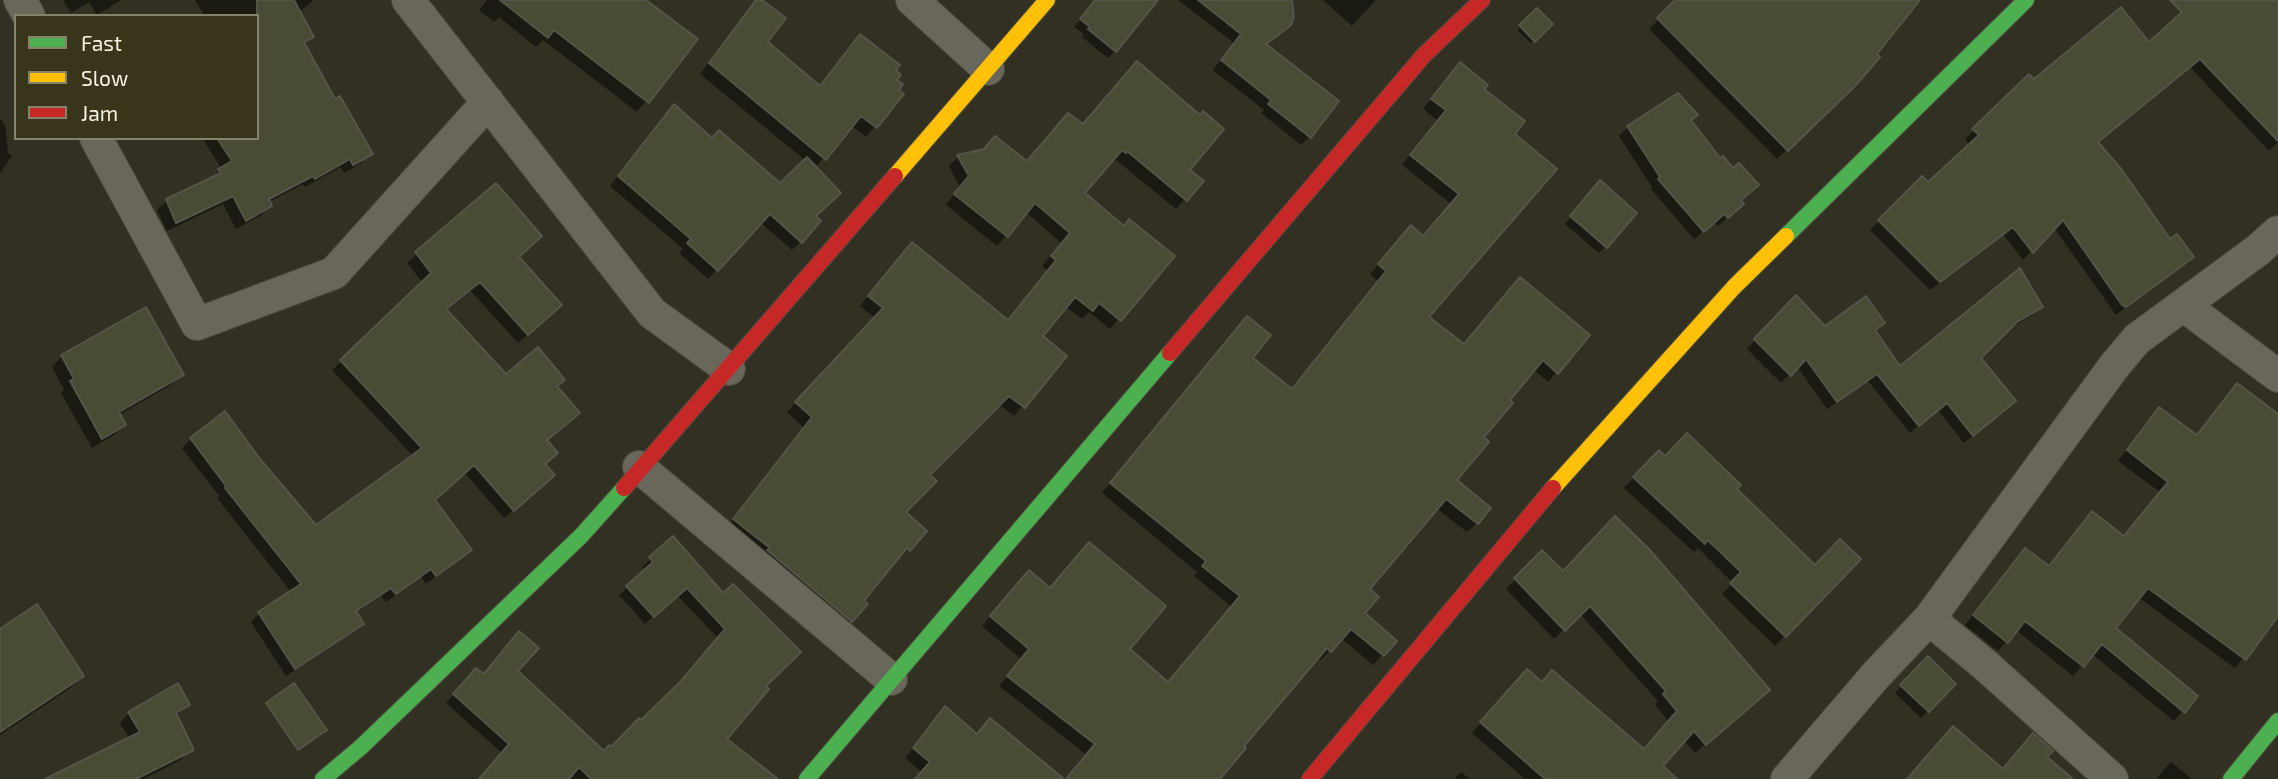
<!DOCTYPE html>
<style>
body{margin:0}
#map{position:relative;width:2278px;height:779px;overflow:hidden;background:#323022;font-family:"Exo 2",sans-serif}
canvas{display:block}
.legend{position:absolute;left:14px;top:14px;width:245px;height:126px;box-sizing:border-box;background:#39351b;border:2px solid #85816b;margin:0;padding:9px 12px;list-style:none;font-size:21px;color:#f6f3e4}
.legend li{display:flex;align-items:center;gap:14px;height:35px}
.legend b{width:35px;border:2px solid #85816b}
</style>
<div id="map">
<canvas width="2278" height="779"></canvas>
<ul class="legend">
<li><b style="height:9px;background:#4caf50"></b>Fast</li>
<li><b style="height:9px;background:#ffc107"></b>Slow</li>
<li><b style="height:9px;background:#c62828"></b>Jam</li>
</ul>
</div>
<script>
const ctx = document.querySelector('canvas').getContext('2d');
ctx.lineJoin = 'round';
function fillPath(path, color) { ctx.fillStyle = color; ctx.fill(path, 'evenodd'); }
function strokePath(path, color, width, dash) { ctx.strokeStyle = color; ctx.lineWidth = width; ctx.lineCap = dash ? 'butt' : 'round'; ctx.setLineDash(dash || []); ctx.stroke(path); }
fillPath(new Path2D(`
 M63 0H121L97 15 89 2 71 13Z
 M195 0H314L298 13 311 37 303 45 334 101 370 154 361 163 344 173 341 167 305 187 303 184 269 202 270 206 261 215 236 229 223 204 167 231 157 210 167 201 210 180 222 169 202 138H257V16H205Z
 M487 0H643L695 39 637 112 543 40 536 47 499 17 494 22 479 10Z
 M757 0 766 42 818 87 860 36 893 71 896 90 901 94 866 137 851 125 815 168 813 216 800 242 792 250 760 222 708 279 679 253 683 249 610 186 665 115 711 140 780 186 806 161 700 74Z
 M1096 0H1139L1115 51 1108 58 1082 37 1084 34 1074 27Z
 M1178 0H1290L1289 25 1265 46 1310 136 1301 145 1261 113 1264 110 1213 70 1234 43Z
 M1323 0H1376L1352 26Z
 M1678 0H1906L1855 83 1777 159 1649 29Z
 M2197 0H2278V142L2269 151 2190 67 2097 143 2169 242 2191 257 2116 315 2054 228 2023 260 2003 234 1930 290 1870 230 1922 179 1927 185 1970 145 1965 139 2029 77 2033 81 2149 45Z
 M1537 10 1550 24 1531 43 1517 30Z
 M1451 74 1482 89 1513 134 1427 318 1463 346 1510 289 1557 372 1548 382 1533 369 1481 438 1454 480 1477 523 1467 532 1436 508 1368 589 1363 613 1395 641 1373 665 1341 638 1321 660 1317 656 1241 746 1218 779H1067L1087 755 999 686 1021 659 982 626 1019 582 1128 649 1167 683 1232 607 1194 576 1197 572 1102 493 1238 327 1251 358 1291 390 1378 281 1370 274 1402 237H1422L1451 204 1402 165 1437 120 1423 109Z
 M0 118 5 125 8 153 12 156 0 173Z
 M1690 121 1720 160 1739 201 1732 213 1718 226 1714 222 1694 239 1651 189 1652 187 1619 136 1628 127Z
 M1082 125 1187 170 1201 181 1176 209 1116 160 1115 161 1112 159 1083 194 1123 227 1172 256 1110 329 1089 312 1082 319 1065 306 1040 337 1064 356 1014 416 999 404 928 475 904 512 909 549 899 559 897 557 862 601 866 604 841 631 725 530 804 428 787 412 875 318 860 306 902 254 1007 322 1048 271 1042 266 1061 243 1026 212 997 246 946 205 960 187 949 166 958 157 1026 163Z
 M496 186 517 257 551 314 518 343 470 290 444 310 506 376 556 386 545 441 543 484 504 518 464 472 433 500 469 550 426 584 421 577 386 602 381 596 355 613 362 624 353 632 286 676 251 622 260 613 291 592 217 498 219 496 182 448 191 439 259 460 316 527 413 456 332 370 423 283 407 263Z
 M1593 189 1605 247 1599 253 1565 224Z
 M1796 297 1824 329 1883 323 1874 332 1900 368 2040 307 2032 315 2006 331 1979 358 2006 409 1964 443 1938 410 1910 433 1868 381 1827 409 1797 366 1781 383 1747 349Z
 M62 356 181 375 171 385 119 415 124 425 114 435 92 448 61 393 64 390 52 367Z
 M2237 385 2278 416V613L2235 668 2138 597 2113 628 2196 696 2174 721 2092 654 2073 676 2016 630 1998 651 1965 625 2025 550 2048 567 2083 522 2123 537 2160 492 2118 461 2159 409 2196 437Z
 M1659 452 1665 458 1735 489 1815 567 1859 559 1775 646 1722 594 1733 583 1698 548 1694 552 1624 488Z
 M673 539 763 687 724 739 714 779H480L502 753 446 703 468 678 515 671 604 753 641 723 673 691 718 638 677 595 645 624 619 595 646 571 642 567Z
 M1542 552 1563 573 1758 699 1695 753 1684 740 1661 766 1670 779H1525L1472 733 1517 680 1542 684 1644 750 1669 722 1655 705 1658 701 1580 614 1554 639 1506 589Z
 M0 631 82 676 69 689 0 735Z
 M1928 659 1954 684 1921 718 1895 693Z
 M188 705 176 716 189 751 179 761 143 779H51L130 739 120 723 129 713Z
 M936 718 976 736 1061 779H916L922 772 905 758Z
 M2171 762 2192 779H2156Z
 M1461 772 1470 779H1454Z`), '#0007');
const building = new Path2D(`
 M257 0H294L314 37 304 42 335 99 340 96 373 154 353 165 350 159 315 179 313 176 269 199 272 206 246 221 233 196 176 223 166 199 221 173 218 169 232 161 217 138H257Z
 M500 0H646L698 39 649 103 554 30 548 38Z
 M756 0H762L786 18 768 42 820 86 860 34 900 65 896 70 901 75 897 80 903 84 899 90 904 94 877 128 861 116 826 160 709 63Z
 M1095 0H1158L1116 52 1088 29 1090 27 1080 19Z
 M1198 0H1292L1294 18 1290 26 1266 44 1339 101 1311 138 1268 104 1271 100 1221 60 1241 34Z
 M1675 0H1920L1877 54 1880 57 1856 85 1788 151 1657 18Z
 M2170 0H2278V141L2200 59 2098 142 2122 170 2170 239 2177 234 2194 257 2126 307 2122 305 2063 220 2033 253 2013 227 1940 282 1878 220 1922 176 1928 182 1979 135 1972 129 2029 74 2034 79 2121 7 2149 42 2182 12Z
 M1537 8 1553 24 1535 42 1519 25Z
 M1137 61 1200 115 1203 111 1224 129 1190 170 1204 181 1187 201 1127 151 1126 153 1122 150 1085 193 1124 226 1129 219 1175 256 1121 321 1099 303 1093 311 1075 297 1043 336 1067 356 1025 408 1009 396 930 475 937 481 906 512 927 531 910 551 907 548 874 588 864 601 868 604 852 622 767 550 770 548 733 519 812 417 795 402 883 308 868 296 912 242 1008 320 1056 260 1051 256 1070 233 1035 203 1008 237 954 194 969 176 957 155 984 149 995 136 1027 161 1068 113 1083 124Z
 M1460 62 1488 85 1484 89 1525 121 1515 134 1557 169 1429 317 1464 344 1520 277 1590 335 1558 374 1543 360 1510 400 1513 403 1484 437 1489 442 1457 480 1491 508 1478 524 1446 499 1370 589 1379 597 1365 613 1397 641 1384 656 1351 629 1331 652 1327 648 1244 746 1246 748 1220 779H1066L1095 744 1007 676 1029 649 990 616 1029 570 1050 588 1089 542 1166 606 1130 649 1168 682 1240 596 1202 566 1206 561 1110 483 1247 316 1271 335 1253 358 1292 389 1386 271 1378 264 1411 225 1423 236 1459 194 1410 155 1446 110 1431 99Z
 M1678 93 1698 115 1691 120 1720 158 1723 156 1733 168 1739 163 1759 185 1741 200 1744 204 1728 218 1724 214 1704 232 1658 179 1660 177 1627 126Z
 M674 104 712 138 719 130 780 183 807 157 841 193 816 216 821 221 802 243 770 214 718 271 687 243 691 239 618 176Z
 M1600 180 1637 213 1607 248 1570 216Z
 M496 183 542 236 519 257 562 305 528 335 480 282 446 309 506 374 538 347 565 380 557 386 580 413 547 440 558 453 545 464 555 475 514 511 474 465 435 500 472 550 436 576 431 569 396 594 391 588 356 611 364 624 295 669 258 612 301 584 225 488 226 486 190 438 225 411 260 459 316 525 422 448 340 360 431 273 415 252Z
 M2020 268 2043 307 2017 322 1981 358 2016 401 1973 436 1947 403 1919 426 1877 374 1837 402 1806 359 1791 376 1754 339 1796 295 1825 326 1866 296 1885 323 1875 330 1900 366Z
 M146 307 184 375 119 412 126 425 102 439 70 381 74 379 61 355Z
 M2237 383 2278 414V616L2246 660 2148 588 2116 628 2198 696 2185 713 2102 644 2084 667 2025 621 2008 643 1973 615 2025 548 2049 566 2092 511 2124 536 2168 482 2127 450 2159 407 2197 435Z
 M1687 433 1741 485 1737 489 1815 565 1840 539 1861 559 1786 637 1730 583 1741 572 1708 540 1705 544 1633 477 1659 450 1665 456Z
 M1615 516 1649 549 1770 690 1706 745 1694 731 1663 766 1677 779H1545L1480 722 1527 669 1542 682 1552 670 1644 749 1677 711 1663 694 1666 691 1590 606 1565 631 1514 578 1542 550 1563 571Z
 M673 536 723 593 733 584 801 652 766 686 769 689 727 739 778 779H591L579 767 569 779H479L509 744 453 694 476 668 484 674 519 631 539 648 518 671 604 751 609 745 611 747 639 718 641 720 681 681 725 629 687 588 654 617 626 586 653 562 649 557Z
 M37 604 84 676 0 732V629Z
 M1928 656 1956 684 1929 712 1900 685Z
 M178 683 190 705 176 713 194 750 136 779H45L140 732 128 712Z
 M294 683 327 730 298 750 266 703Z
 M945 706 977 734 990 718 1064 779H915L930 762 913 748Z
 M1953 726 2003 769 2033 733 2053 751 2047 757 2073 779H1907Z`);
fillPath(building, '#494b35');
strokePath(building, '#545448', 2);
const street = new Path2D(`
 M20 0 29 16
 M408 0 652 313 729 369
 M912 0 988 69
 M96 138 197 324 334 273 488 102
 M2183 305 2278 376
 M639 467 891 679
 M1929 619 1984 664 2112 779
 M1787 779 1876 675 1929 619 2115 365 2137 339 2258 250 2278 232`);
const fast = new Path2D(`
 M1786 236 2026 0
 M323 779 361 747 581 536 624 488
 M807 779 1170 353
 M2231 779 2278 721`);
const slow = new Path2D(`
 M895 176 1047 0
 M1553 488 1734 287 1786 236`);
const jam = new Path2D(`
 M1170 353 1424 55 1482 0
 M624 488 895 176
 M1310 779 1553 488`);
strokePath(street, '#4d4c3f', 34);
strokePath(fast, '#4d4c3f', 18);
strokePath(slow, '#4d4c3f', 18);
strokePath(jam, '#4d4c3f', 18);
strokePath(street, '#69675c', 32);
strokePath(fast, '#4caf50', 16);
strokePath(slow, '#ffc107', 16);
strokePath(jam, '#c62828', 16);
</script>
